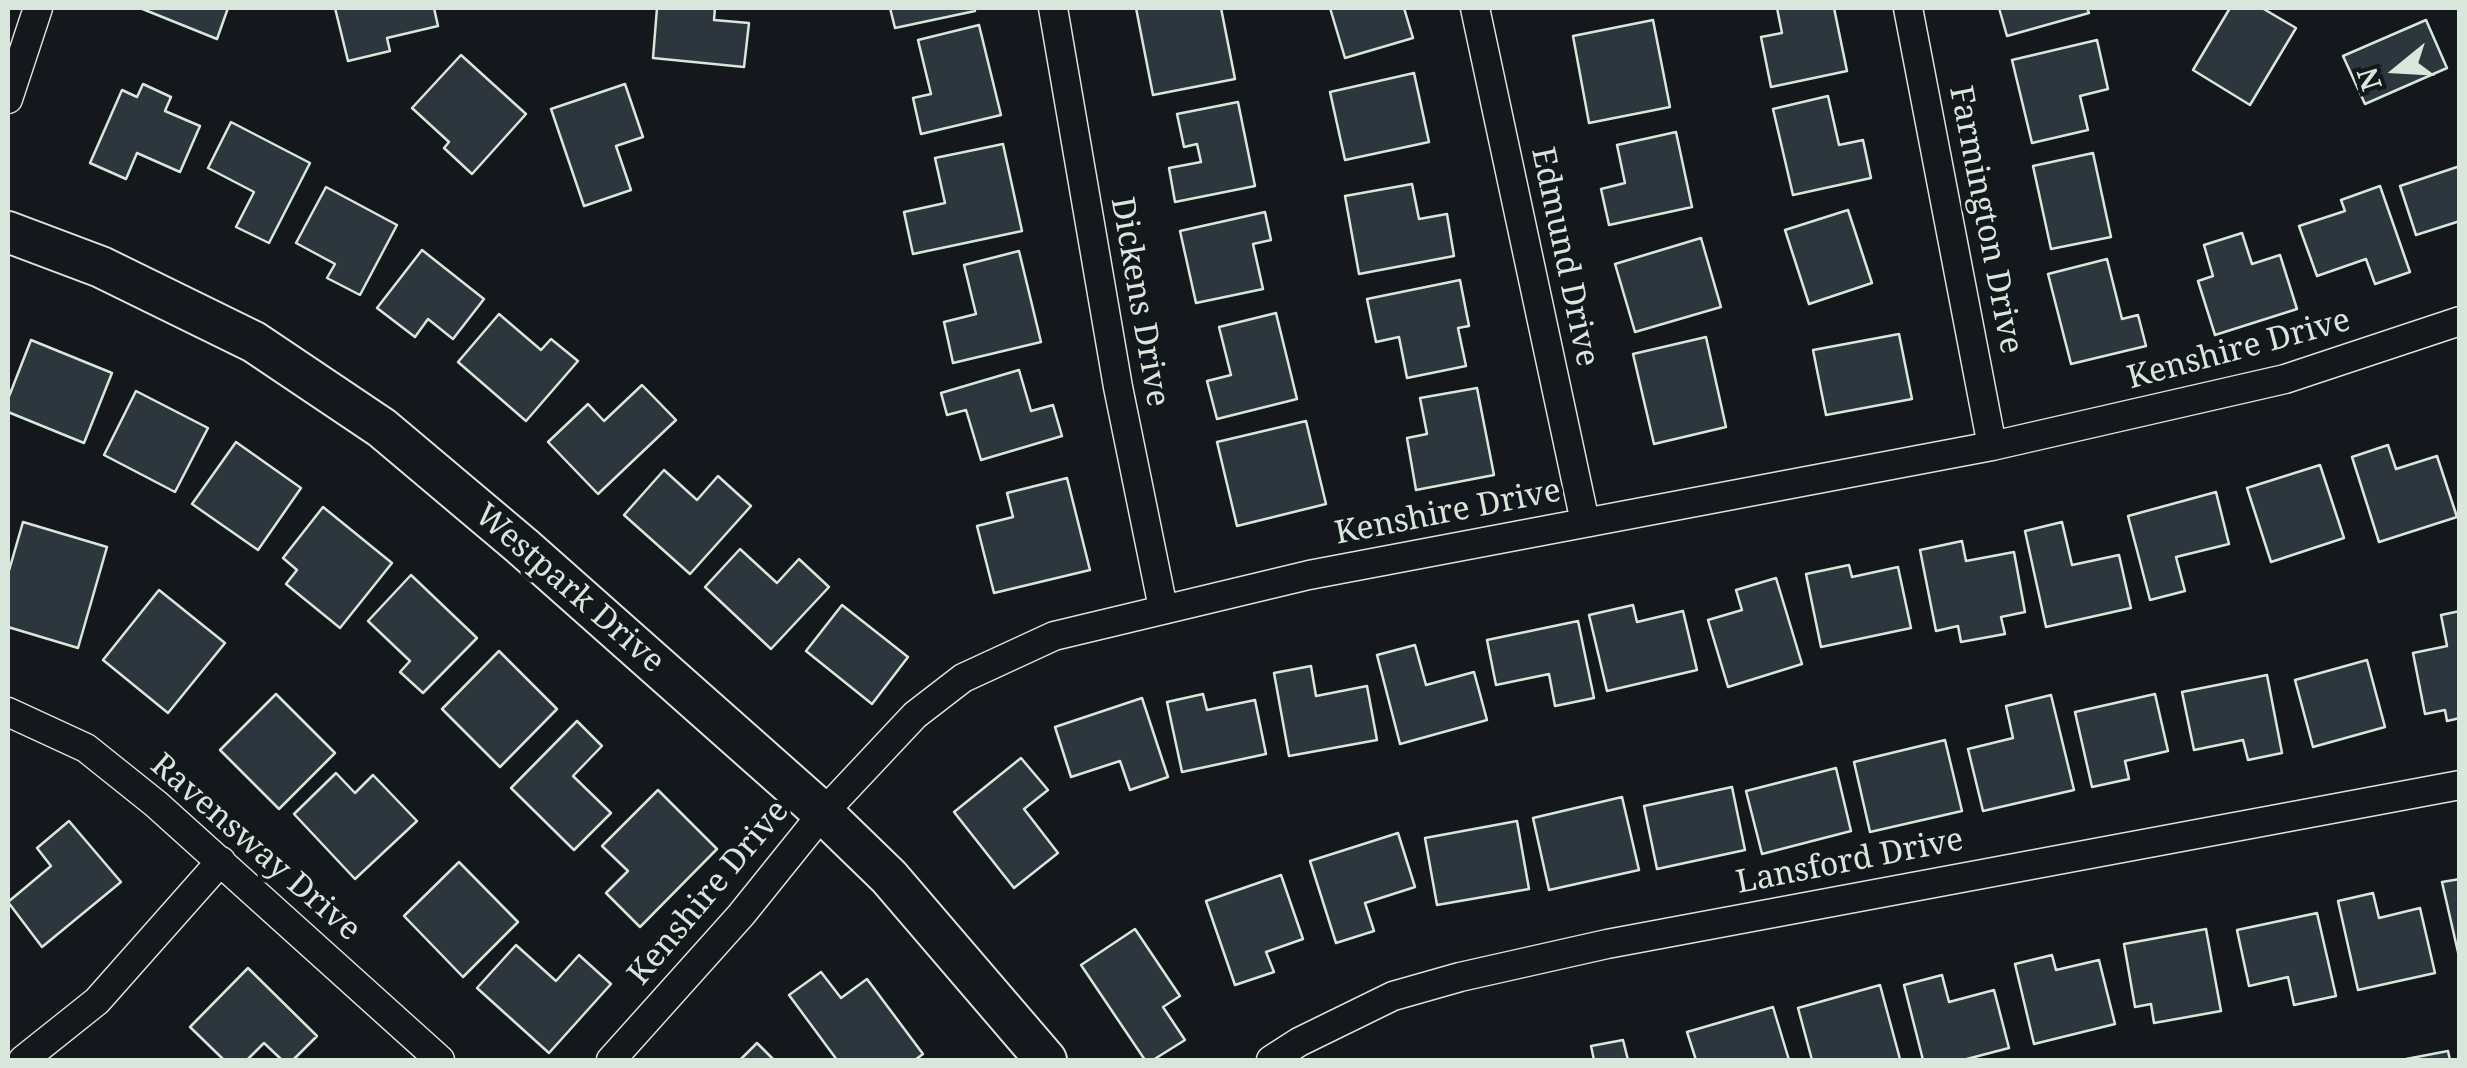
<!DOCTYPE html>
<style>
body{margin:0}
#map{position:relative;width:2467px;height:1068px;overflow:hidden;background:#14181c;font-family:"Noto Serif",serif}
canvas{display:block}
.frame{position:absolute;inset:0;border:10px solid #d8e6dc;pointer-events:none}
.north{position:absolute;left:2347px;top:20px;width:100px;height:100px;-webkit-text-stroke:8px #14181c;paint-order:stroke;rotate:252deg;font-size:28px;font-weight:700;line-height:40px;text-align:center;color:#d8e6dc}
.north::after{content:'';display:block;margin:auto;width:35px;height:45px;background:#d8e6dc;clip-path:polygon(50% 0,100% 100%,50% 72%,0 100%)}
</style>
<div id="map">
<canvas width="2467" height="1068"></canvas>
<div class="frame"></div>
<div class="north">N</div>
</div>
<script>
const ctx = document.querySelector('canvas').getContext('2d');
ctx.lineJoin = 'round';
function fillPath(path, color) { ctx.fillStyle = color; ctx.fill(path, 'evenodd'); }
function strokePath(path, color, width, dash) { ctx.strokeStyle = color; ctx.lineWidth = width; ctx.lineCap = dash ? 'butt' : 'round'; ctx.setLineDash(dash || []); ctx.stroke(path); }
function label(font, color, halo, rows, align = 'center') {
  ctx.font = font + ' "Noto Serif",serif'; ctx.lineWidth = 8; ctx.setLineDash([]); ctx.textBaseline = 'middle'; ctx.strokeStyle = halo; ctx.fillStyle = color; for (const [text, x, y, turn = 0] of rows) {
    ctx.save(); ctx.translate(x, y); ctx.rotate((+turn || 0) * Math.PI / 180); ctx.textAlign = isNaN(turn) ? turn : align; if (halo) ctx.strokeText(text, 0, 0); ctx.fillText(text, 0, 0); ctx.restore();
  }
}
const building = new Path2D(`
 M140 8H228L217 39Z
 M335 8H434L438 26 387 38 390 51 348 61Z
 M657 8H715L714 20 749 23 744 67 653 58Z
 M890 8H974L975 11 895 28Z
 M1136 8H1221L1235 79 1153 95Z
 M1330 8H1404L1413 38 1345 58Z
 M1777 8H1834L1847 71 1771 87 1761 37 1782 33Z
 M1999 8H2087L2089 13 2007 36Z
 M2230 8H2262L2296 28 2250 105 2193 70Z
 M1653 20 1670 107 1589 123 1573 36Z
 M2426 20 2447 68 2365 104 2343 56Z
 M979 25 1001 115 921 134 913 98 931 94 918 40Z
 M2097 40 2108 89 2080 96 2088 130 2032 143 2012 60Z
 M461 55 526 114 472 174 444 148 449 142 412 108Z
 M1414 73 1429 142 1345 160 1330 92Z
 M143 84 171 97 165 111 200 126 180 172 137 153 126 179 90 163 122 90 137 97Z
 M625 84 643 137 616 146 631 190 584 206 551 109Z
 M1828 96 1839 145 1863 140 1871 178 1793 195 1773 109Z
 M1238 102 1255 186 1175 202 1169 168 1201 162 1197 144 1184 147 1177 114Z
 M231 122 310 163 269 243 236 227 254 192 208 168Z
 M1676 132 1692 207 1609 225 1601 189 1625 183 1617 145Z
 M1003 144 1022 231 913 254 904 212 945 203 935 158Z
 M2093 153 2111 237 2051 249 2033 166Z
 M2460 166V221L2416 235 2400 186Z
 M1412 184 1419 219 1447 214 1454 256 1359 274 1345 196Z
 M2380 186 2410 272 2375 284 2366 259 2317 276 2299 226 2345 211 2341 200Z
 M326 187 397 225 360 295 327 278 335 264 296 243Z
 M1848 210 1872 283 1809 304 1785 230Z
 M1265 212 1271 240 1253 244 1263 289 1196 303 1180 231Z
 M2242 233 2252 264 2280 255 2297 309 2215 335 2198 281 2213 276 2204 245Z
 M1701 238 1721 307 1635 332 1615 264Z
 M422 250 484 299 453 339 428 319 415 337 377 308Z
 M1019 251 1041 342 953 363 944 322 976 314 964 265Z
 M2107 259 2122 319 2138 315 2146 346 2071 364 2048 274Z
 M1460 280 1469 326 1458 328 1466 366 1407 378 1399 337 1376 342 1367 299Z
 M1276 313 1297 399 1217 419 1207 381 1231 375 1219 327Z
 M499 314 541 350 551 339 578 361 526 421 458 362Z
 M1899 334 1912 399 1826 415 1813 350Z
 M1706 337 1726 427 1654 444 1633 354Z
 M31 340 112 373 84 443 8 412V399Z
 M1019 370 1031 411 1053 405 1062 436 981 460 966 410 947 415 941 393Z
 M642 385 676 420 598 494 548 442 588 404 604 421Z
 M1477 388 1494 475 1416 490 1407 438 1427 434 1420 398Z
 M136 391 208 428 175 492 104 455Z
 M1306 421 1326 504 1237 526 1217 442Z
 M236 442 301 488 258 550 192 504Z
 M2388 445 2396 469 2437 456 2457 517 2379 542 2352 457Z
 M2320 465 2344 538 2271 562 2247 488Z
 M664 470 697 500 718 476 751 506 690 574 624 515Z
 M1067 478 1090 570 994 593 977 526 1013 517 1007 493Z
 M2216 492 2229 544 2176 557 2185 591 2150 600 2128 516Z
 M323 507 392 563 340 628 286 584 297 570 283 558Z
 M23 522 107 547 78 648 8 627V574Z
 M2062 522 2072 565 2119 555 2131 608 2046 627 2025 531Z
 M1962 541 1966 561 2014 552 2025 612 2001 617 2005 634 1961 642 1958 626 1936 631 1920 550Z
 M740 549 777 583 799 559 829 587 771 649 705 587Z
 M1849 565 1852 577 1898 567 1911 628 1821 647 1806 574Z
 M411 575 477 638 423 693 400 672 410 661 368 621Z
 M1776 578 1802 664 1728 687 1708 620 1742 610 1736 590Z
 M159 590 225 643 168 713 103 660Z
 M842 605 908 657 872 704 806 651Z
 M1633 605 1637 622 1683 611 1697 670 1607 691 1589 615Z
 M2460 611V718L2447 721 2445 710 2425 714 2413 653 2447 646 2441 615Z
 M1578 621 1594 698 1555 706 1549 674 1496 685 1487 640Z
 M1415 645 1426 685 1474 672 1487 720 1400 744 1377 655Z
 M499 651 557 709 500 767 442 709Z
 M2367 660 2385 727 2313 747 2295 680Z
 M1311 666 1316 696 1367 686 1377 740 1289 756 1274 673Z
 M2267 675 2282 753 2248 760 2243 740 2194 750 2182 692Z
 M276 694 335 753 279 809 220 750Z
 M1203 694 1207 710 1255 700 1266 754 1182 772 1167 702Z
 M2155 694 2168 751 2125 761 2129 779 2092 787 2075 712Z
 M2051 695 2074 790 1983 811 1968 749 2013 738 2006 706Z
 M1142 698 1168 777 1130 790 1120 761 1071 777 1055 727Z
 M577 721 602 746 573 776 611 813 574 850 511 788Z
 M1945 740 1962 811 1870 832 1854 762Z
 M1021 758 1048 790 1024 809 1058 853 1014 888 954 812Z
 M1836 768 1851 831 1762 854 1746 791Z
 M336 773 355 793 373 775 417 821 355 879 294 814Z
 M1732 787 1745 850 1657 869 1644 806Z
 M658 790 717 849 640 927 606 893 628 871 602 846Z
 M1622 797 1639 870 1549 890 1533 818Z
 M69 821 121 882 42 947 8 902 51 866 37 848Z
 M1517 821 1529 889 1437 905 1425 838Z
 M1398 833 1415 887 1365 903 1374 931 1336 943 1310 861Z
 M459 862 518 922 463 977 404 916Z
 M1281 875 1303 939 1266 952 1274 972 1235 985 1206 901Z
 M2460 879V961L2442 882Z
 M2373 893 2379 918 2420 908 2435 973 2358 990 2338 901Z
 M2317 913 2336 996 2294 1005 2288 977 2249 986 2237 930Z
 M1135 929 1180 996 1163 1007 1185 1040 1153 1060H1145L1081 965Z
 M2206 929 2221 1011 2154 1023 2151 1004 2135 1007 2124 944Z
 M516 945 556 981 579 955 611 984 549 1053 477 988Z
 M2052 955 2056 970 2099 960 2115 1024 2034 1044 2015 964Z
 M248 968 317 1036 293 1060H282L264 1043 247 1060H224L190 1027Z
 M821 972 841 998 867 979 923 1054 915 1060H837L789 995Z
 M1942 975 1949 1002 1994 990 2009 1048 1963 1060H1923L1904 985Z
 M1880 985 1900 1059 1812 1060 1798 1008Z
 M1773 1007 1789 1060H1696L1687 1032Z
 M1623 1040 1628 1060H1594L1591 1046Z
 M757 1043 774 1060H740Z
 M2448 1051 2450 1060H2401Z`);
fillPath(building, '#2c363c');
strokePath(building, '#d8e6dc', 2.5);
const street = new Path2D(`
 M1053 8 1118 387 1163 608
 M1475 8 1585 522
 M1908 8 1992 446
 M8 99 38 8
 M8 712 86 748 156 804 440 1060
 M23 1060 97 1001 221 861
 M611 1060 741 915 823 813 915 715 963 678 1054 636 1309 575 1992 446 2285 379 2460 321
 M1271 1060 1299 1042 1393 996 1460 977 1607 944 2460 785`);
const secondary = new Path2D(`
 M8 232 101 267 254 342 382 428 522 546 823 813 889 877 1046 1060`);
strokePath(street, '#d8e6dc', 31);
strokePath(secondary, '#d8e6dc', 44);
strokePath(street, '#14181c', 28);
strokePath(secondary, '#14181c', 40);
label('32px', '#d8e6dc', '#14181c', [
 ["Farmington Drive",1985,220,79],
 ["Edmund Drive",1564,257,78],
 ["Dickens Drive",1139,302,80],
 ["Kenshire Drive",2239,350,-15],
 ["Kenshire Drive",1448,513,-11],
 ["Westpark Drive",569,589,41],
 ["Ravensway Drive",255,848,41],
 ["Lansford Drive",1850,862,-11],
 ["Kenshire Drive",709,893,-50]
]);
</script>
